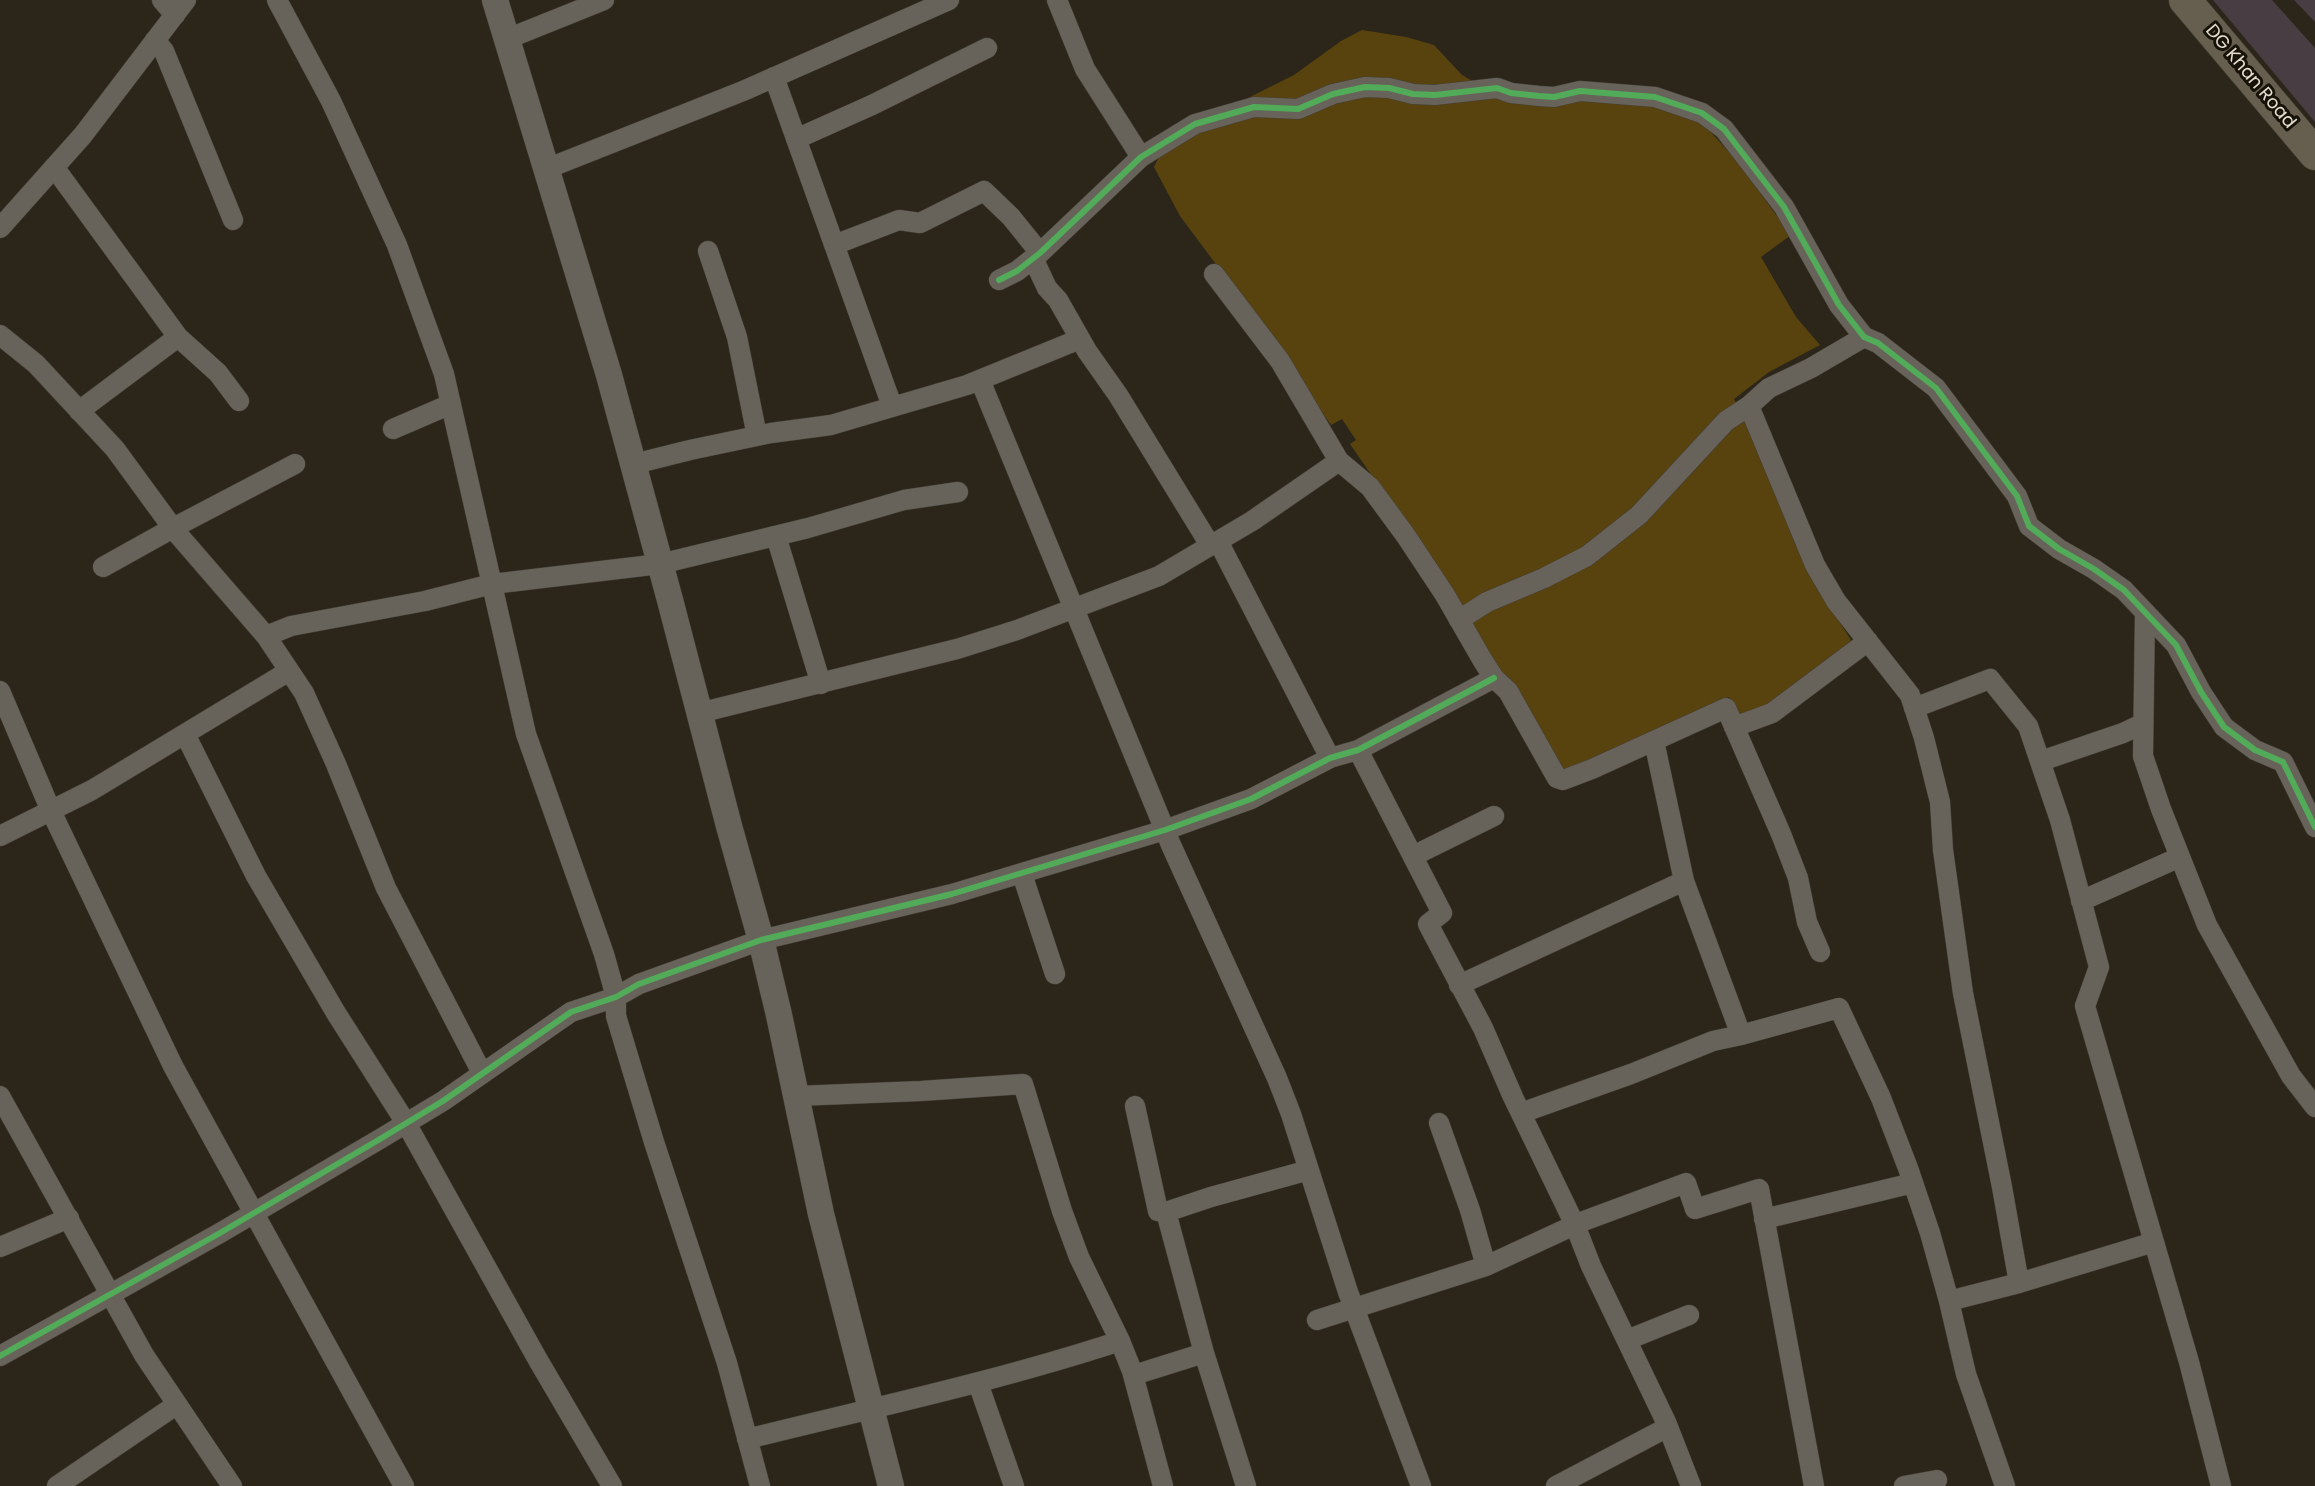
<!DOCTYPE html>
<style>
body{margin:0}
canvas{display:block;background:#2b2619}
</style>
<canvas width="2315" height="1486"></canvas>
<script>
const ctx = document.querySelector('canvas').getContext('2d');
ctx.lineJoin = 'round';
function fillPath(path, color) { ctx.fillStyle = color; ctx.fill(path, 'evenodd'); }
function strokePath(path, color, width, dash) { ctx.strokeStyle = color; ctx.lineWidth = width; ctx.lineCap = dash ? 'butt' : 'round'; ctx.setLineDash(dash || []); ctx.stroke(path); }
function label(font, color, halo, rows, align = 'center') {
  ctx.font = font + ' Poppins,sans-serif'; ctx.lineWidth = 6; ctx.setLineDash([]); ctx.textBaseline = 'middle'; ctx.strokeStyle = halo; ctx.fillStyle = color; for (const [text, x, y, turn = 0] of rows) {
    ctx.save(); ctx.translate(x, y); ctx.rotate((+turn || 0) * Math.PI / 180); ctx.textAlign = isNaN(turn) ? turn : align; if (halo) ctx.strokeText(text, 0, 0); ctx.fillText(text, 0, 0); ctx.restore();
  }
}
fillPath(new Path2D(`
 M1362 30 1406 37 1434 45 1462 75 1502 98 1584 96 1678 109 1700 120 1735 159 1791 235 1761 257 1796 317 1820 345 1769 372 1734 399 1762 455 1794 542 1820 592 1851 640 1828 664 1776 704 1739 716 1729 697 1559 776 1381 489 1350 444 1356 440 1342 419 1331 425 1253 314 1180 216 1154 167 1159 157 1226 109 1294 75 1341 41Z`), '#58430f');
fillPath(new Path2D(`
 M2213 0H2272L2315 48V122Z
 M2294 0H2315V22Z`), '#483d42');
const minor = new Path2D(`
 M162 0 175 15
 M277 0 331 101 397 245 444 374 526 734 604 954 616 997V1016L654 1142 727 1363 760 1486
 M1057 0 1085 69 1141 157
 M507 39 604 0
 M155 40 164 51 233 220
 M774 77 892 406
 M796 139 872 105 987 48
 M54 167 178 337 218 373 239 401
 M546 169 743 91 949 0
 M0 228 83 135 186 0
 M834 245 899 220 920 223 984 191 1011 217 1040 253
 M708 251 737 337 757 436
 M1033 258 1047 288 1058 300 1087 351 1118 395 1210 545
 M1214 274 1280 361 1339 461 1370 487 1406 536 1445 595 1483 661 1494 678 1508 691 1557 778 1563 780 1592 769 1726 708 1781 834 1798 878 1807 922 1820 952
 M999 280 1017 271 1040 253 1141 157 1195 124 1254 107 1298 109 1333 94 1365 87 1389 88 1413 94 1435 95 1497 88 1511 93 1539 96 1554 97 1580 91 1655 97 1702 113 1724 129 1784 207 1839 305 1864 337 1878 343 1936 388 2017 496 2029 526 2059 549 2094 569 2124 590 2176 645 2201 692 2224 727 2255 750 2283 762 2315 827
 M0 335 36 364 115 449 175 531 266 636 304 693 336 764 386 888 482 1073
 M980 380 1171 845 1277 1078 1291 1114 1348 1292 1421 1486
 M1749 406 1815 565 1836 601 1910 695 1924 738 1940 802 1943 850 1963 993 2002 1187 2019 1283
 M79 411 178 337
 M393 429 451 404
 M634 464 690 450 771 433 831 425 967 385 1080 339
 M776 536 821 684
 M1218 541 1330 758
 M103 567 173 528 295 464
 M2145 612 2143 756 2161 809 2207 925 2291 1076 2315 1107
 M1459 620 1487 602 1544 578 1587 556 1639 515 1726 421 1749 406 1769 388 1811 368 1864 337
 M266 636 291 626 425 601 492 584 660 564 808 528 904 500 958 492
 M0 691 51 811 173 1066 404 1486
 M1914 708 1990 679 2028 726 2060 820 2099 967 2085 1006 2189 1362 2221 1486
 M699 713 957 649 1017 630 1159 576 1252 521 1339 461
 M1734 727 1772 713 1868 641
 M185 734 256 876 336 1013 406 1123 538 1360 612 1486
 M1654 741 1684 881 1741 1035
 M1358 750 1442 913 1428 924 1483 1028 1513 1097 1575 1225 1591 1266 1666 1422 1691 1486
 M2041 761 2123 733 2142 724
 M0 836 92 790 289 671
 M1413 856 1494 816
 M1022 874 1055 974
 M2081 901 2180 857
 M1459 985 1684 881
 M0 1096 144 1355 232 1486
 M796 1096 921 1091 1023 1084 1062 1211 1079 1257 1120 1341 1132 1371 1163 1486
 M1135 1106 1158 1211 1166 1212 1211 1197 1309 1170
 M1521 1113 1631 1074 1713 1041 1741 1035 1839 1008 1881 1098 1908 1168 1930 1233 1949 1301 1966 1374 2005 1486
 M1439 1123 1470 1210 1486 1266
 M1166 1212 1204 1353 1246 1486
 M1764 1219 1913 1183
 M0 1247 69 1218
 M1949 1301 2019 1283 2154 1242
 M1317 1320 1486 1266 1581 1222 1686 1183 1695 1209 1759 1189 1814 1486
 M1627 1340 1689 1315
 M0 1356 220 1233 380 1139 443 1101 571 1012 616 997 639 984 761 940 952 894 1165 830 1251 799 1330 758 1358 750 1494 678
 M1134 1375 1204 1353
 M978 1383 1014 1486
 M747 1439C872 1408 998 1381 1120 1341
 M57 1486 176 1405
 M1556 1486 1668 1427
 M1904 1486 1937 1480`);
const tertiary = new Path2D(`
 M495 0 609 375 670 600 729 826 761 940 779 1015 821 1214 891 1486`);
const primary = new Path2D(`
 M2185 0 2315 154`);
strokePath(minor, '#454036', 21);
strokePath(tertiary, '#454036', 27);
strokePath(primary, '#454036', 33);
strokePath(minor, '#68635a', 20);
strokePath(tertiary, '#68635a', 26);
strokePath(primary, '#665e4f', 32);
strokePath(new Path2D(`
 M999 280 1017 271 1040 253 1141 157 1195 124 1254 107 1298 109 1333 94 1365 87 1389 88 1413 94 1435 95 1497 88 1511 93 1539 96 1554 97 1580 91 1655 97 1702 113 1724 129 1784 207 1839 305 1864 337 1878 343 1936 388 2017 496 2029 526 2059 549 2094 569 2124 590 2176 645 2201 692 2224 727 2255 750 2283 762 2315 827
 M0 1356 220 1233 380 1139 443 1101 571 1012 616 997 639 984 761 940 952 894 1165 830 1251 799 1330 758 1358 750 1494 678`), '#51ab58', 6);
label('18px', '#e5ded0', '#171208', [
 ["DG Khan Road",2250,77,50]
]);
</script>
